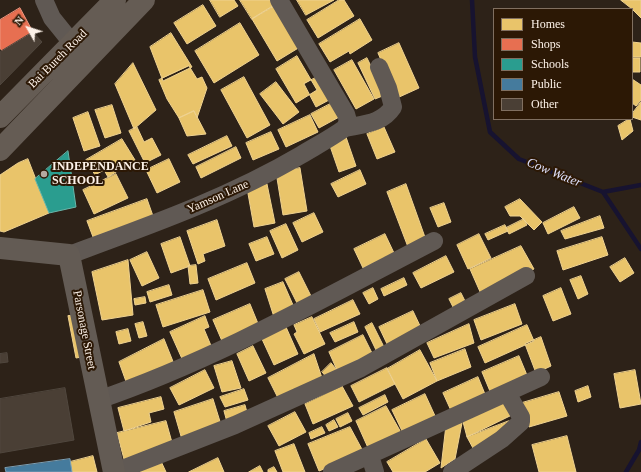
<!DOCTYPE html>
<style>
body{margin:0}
#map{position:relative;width:641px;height:472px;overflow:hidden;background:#2d2218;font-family:Georgia,serif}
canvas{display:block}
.legend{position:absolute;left:493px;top:8px;width:140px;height:112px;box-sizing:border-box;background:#2c1805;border:1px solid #806f60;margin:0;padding:5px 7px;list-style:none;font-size:12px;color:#fdf2e9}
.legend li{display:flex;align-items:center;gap:8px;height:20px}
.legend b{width:20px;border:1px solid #806f60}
.north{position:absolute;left:8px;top:8px;width:40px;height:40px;-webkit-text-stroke:3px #2c1805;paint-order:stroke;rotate:309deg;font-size:11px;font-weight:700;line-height:16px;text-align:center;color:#fdf2e9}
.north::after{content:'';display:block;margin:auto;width:14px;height:18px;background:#fdf2e9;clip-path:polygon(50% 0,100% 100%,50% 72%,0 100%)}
</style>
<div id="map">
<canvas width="641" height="472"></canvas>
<ul class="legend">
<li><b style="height:11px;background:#e9c46a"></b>Homes</li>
<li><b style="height:11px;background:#e76f51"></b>Shops</li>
<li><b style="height:11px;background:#2a9d8f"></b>Schools</li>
<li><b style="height:11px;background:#457b9d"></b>Public</li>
<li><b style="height:11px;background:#4a3f35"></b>Other</li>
</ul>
<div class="north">N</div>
</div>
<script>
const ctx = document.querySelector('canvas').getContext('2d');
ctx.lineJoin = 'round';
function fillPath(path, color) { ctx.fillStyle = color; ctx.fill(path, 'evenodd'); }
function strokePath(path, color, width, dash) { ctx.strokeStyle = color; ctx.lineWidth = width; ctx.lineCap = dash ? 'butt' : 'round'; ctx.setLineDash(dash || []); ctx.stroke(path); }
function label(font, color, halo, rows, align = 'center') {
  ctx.font = font + ' Georgia,serif'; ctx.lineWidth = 4; ctx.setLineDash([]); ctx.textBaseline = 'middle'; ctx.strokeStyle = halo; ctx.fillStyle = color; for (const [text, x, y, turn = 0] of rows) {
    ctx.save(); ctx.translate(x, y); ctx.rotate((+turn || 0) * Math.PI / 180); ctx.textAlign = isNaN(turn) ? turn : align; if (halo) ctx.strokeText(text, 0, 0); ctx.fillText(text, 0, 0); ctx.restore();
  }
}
const homes = new Path2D(`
 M210 0H234L238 6 220 17Z
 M240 0H271L274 6 252 19Z
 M297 0H334L306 15Z
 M339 0H344L354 16 318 38 307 20Z
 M621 0H641V18L632 9Z
 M203 5 216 26 187 44 174 23Z
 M275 5 300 47 277 61 252 19Z
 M360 19 372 40 350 54 349 51 330 62 319 44Z
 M240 23 259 55 214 83 195 51Z
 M171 33 192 67 163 81 150 47Z
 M632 42 641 43V57H632Z
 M399 43 419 88 397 98 378 53Z
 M297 56 317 90 296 103 276 69Z
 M367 58 385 95 375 99 358 63Z
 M632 58H640V72H632Z
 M352 60 374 99 356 109 334 70Z
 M133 63 156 110 134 129 115 84Z
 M189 66 197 79 202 77 207 88 197 118 194 111 179 118 167 99 159 80Z
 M244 77 270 125 247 138 221 90Z
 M317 77 329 100 316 107 304 84Z
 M632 79 641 85V100L636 106 632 103Z
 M276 82 299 112 283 124 260 94Z
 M334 102 341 116 319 128 311 114Z
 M641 102V120L632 117V114Z
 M112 105 121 133 105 138 95 110Z
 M194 111 206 134 187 136 179 118Z
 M88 112 100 146 84 151 73 118Z
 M310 115 318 132 286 147 278 130Z
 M629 119H630L633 131 622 140 618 126Z
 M137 127 144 142 152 138 161 155 145 163 129 131Z
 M384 127 395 152 377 159 367 134Z
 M271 132 279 149 253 160 246 143Z
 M227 136 232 146 193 164 188 155Z
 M346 137 356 166 339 172 329 143Z
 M122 139 135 160 108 177 104 170 95 175 86 160Z
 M236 147 241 158 201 178 196 167Z
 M28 159 49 213 4 232 0 231V175L18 163Z
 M169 159 180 182 157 193 146 170Z
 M300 168 307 211 283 215 276 172Z
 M360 170 366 184 338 197 331 184Z
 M116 174 128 198 94 214 83 190Z
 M267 184 275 223 254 227 247 188Z
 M406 184 426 240 408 247 387 192Z
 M147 199 153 216 93 237 87 221Z
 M520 199 542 222 534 230 520 216H510L505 207Z
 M444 203 451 222 438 227 430 208Z
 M574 207 580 218 548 234 543 223Z
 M314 213 323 232 302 242 293 223Z
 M600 216 604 228 565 239 561 231Z
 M524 219 527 225 509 234 506 228Z
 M217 220 225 246 203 254 205 261 198 264 187 231Z
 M286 224 298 250 282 258 270 231Z
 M505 225 508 231 488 240 485 234Z
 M385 234 394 253 363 268 354 249Z
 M479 234 491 258 468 269 457 245Z
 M180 237 190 266 171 273 161 244Z
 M267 237 274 254 256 261 249 244Z
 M602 237 608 255 563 270 557 251Z
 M521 246 534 269 481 294 470 269Z
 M147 252 159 278 142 286 130 260Z
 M446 256 454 272 421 288 413 273Z
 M625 258 634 273 620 282 610 267Z
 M128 260 133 315 102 320 92 272Z
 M247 263 255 283 216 300 208 279Z
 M196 265 198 283 190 284 188 266Z
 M299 272 312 298 298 305 285 279Z
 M581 276 588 294 578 299 570 280Z
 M404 278 407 285 384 296 381 289Z
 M283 282 293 305 274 317 265 289Z
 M169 285 172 295 150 302 147 292Z
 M373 288 378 299 369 304 363 293Z
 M561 288 571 314 553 321 543 296Z
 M203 290 210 312 163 327 156 305Z
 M461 293 467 305 455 311 449 299Z
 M145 297 146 303 135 305 134 299Z
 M353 300 360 314 320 332 314 319Z
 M250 304 259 326 222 341 213 320Z
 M515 304 522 324 481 340 474 320Z
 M413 311 422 330 388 346 379 327Z
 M80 315 88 356 76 358 68 316Z
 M205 316 209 327 204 329 212 348 183 361 170 332Z
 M312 317 325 344 304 354 294 334 297 332 294 325Z
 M143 322 147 336 139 338 135 324Z
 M354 322 358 332 335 342 330 333Z
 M372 323 384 347 376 350 365 327Z
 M469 324 474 343 434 358 427 343Z
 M527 325 534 341 485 363 478 347Z
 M286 327 298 354 274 365 262 339Z
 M128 329 131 341 119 344 116 332Z
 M363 335 372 353 337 370 329 352Z
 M541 337 551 366 536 373 525 344Z
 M164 339 174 364 128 387 119 362Z
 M253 346 266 373 249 381 237 354Z
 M465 349 471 367 437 381 430 363Z
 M420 350 437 381 403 399 387 369Z
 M314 354 323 381 280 402 268 378Z
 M519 356 529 380 492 396 482 372Z
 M232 361 241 388 222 392 214 366Z
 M331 363 337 370 328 379 322 372Z
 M387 368 395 384 359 402 351 386Z
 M205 370 214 388 179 405 170 388Z
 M635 370 641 404 620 408 614 374Z
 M478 377 487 399 453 415 443 393Z
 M342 386 353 406 313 424 305 404Z
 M588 386 591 397 578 402 575 391Z
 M244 389 248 400 225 407 220 397Z
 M559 392 567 416 529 427 522 403Z
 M425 394 436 418 403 433 392 410Z
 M385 395 388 402 363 415 359 408Z
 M161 397 164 409 149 413 151 422 124 431 118 408Z
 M507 397 516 413 467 437 462 418Z
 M213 399 222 428 183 443 174 412Z
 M245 405 248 416 227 422 224 411Z
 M386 406 403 436 369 450 356 421Z
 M295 412 306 432 279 446 268 426Z
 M348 413 352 421 340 427 336 419Z
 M334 420 338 427 329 431 326 425Z
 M166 421 173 446 124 459 117 433Z
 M509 421 515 424 474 450 467 437Z
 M462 423 455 459 441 468 446 425Z
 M322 427 325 433 311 439 309 433Z
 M350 427 364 453 319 471 308 444Z
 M567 436 576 472H539L532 445Z
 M426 439 440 463 425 472H393L387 462Z
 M294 444 305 472H283L275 451Z
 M93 456 97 472H72L70 462Z
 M159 457 166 472H129Z
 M218 458 224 472H189Z
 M260 466 263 472H249Z
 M274 467 277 472H268V470Z`);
fillPath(homes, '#e9c46a');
strokePath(homes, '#efd290', 1);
const shops = new Path2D(`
 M20 8 33 32 2 51 0 48V20Z`);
fillPath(shops, '#e76f51');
strokePath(shops, '#ee967f', 1);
const schools = new Path2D(`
 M68 151 76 207 49 213 35 179Z`);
fillPath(schools, '#2a9d8f');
strokePath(schools, '#69b6aa', 1);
const public = new Path2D(`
 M70 459 72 472H6L5 468Z`);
fillPath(public, '#457b9d');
strokePath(public, '#7c9fb4', 1);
strokePath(new Path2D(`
 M472 0 475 57 490 132 519 159 603 192 641 185
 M603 192 641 249
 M626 472 639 450 641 442`), '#171330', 4.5);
const building = new Path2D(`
 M33 32 42 42 0 85V52Z
 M7 353 8 362 0 363V354Z
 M65 388 74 440 0 453V399Z`);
fillPath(building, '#4a3f35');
strokePath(building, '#50473e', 1);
strokePath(new Path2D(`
 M44 0 52 18 81 54
 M345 128C363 124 382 124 393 107L388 88 379 67
 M69 255C148 226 228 198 301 155 316 146 331 138 345 128L348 121 346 114 279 0
 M98 400C215 360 324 298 434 241
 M370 456 375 472
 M115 472 235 425 361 368 526 276
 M332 472 541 377
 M452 472 502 439 521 422V417L507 393`), '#605954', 18);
strokePath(new Path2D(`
 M0 248 69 255 114 472`), '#635b54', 22);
strokePath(new Path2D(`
 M0 117 115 0
 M0 150 144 0`), '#655c54', 22);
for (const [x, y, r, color] of [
 [44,174,4,"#b4a9a0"]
]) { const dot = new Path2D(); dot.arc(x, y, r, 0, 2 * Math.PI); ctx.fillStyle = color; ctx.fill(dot); strokePath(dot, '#2c1805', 1.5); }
label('12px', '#fdf2e9', '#2c1805', [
 ["Bai Bureh Road",58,59,-45],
 ["Yamson Lane",218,197,-24],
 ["Parsonage Street",84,330,79]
]);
label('bold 12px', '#fdf2e9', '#2c1805', [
 ["INDEPENDANCE",52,167],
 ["SCHOOL",52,181]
], 'left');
label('italic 13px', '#dee0fb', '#2c1805', [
 ["Cow Water",554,173,22]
]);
</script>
